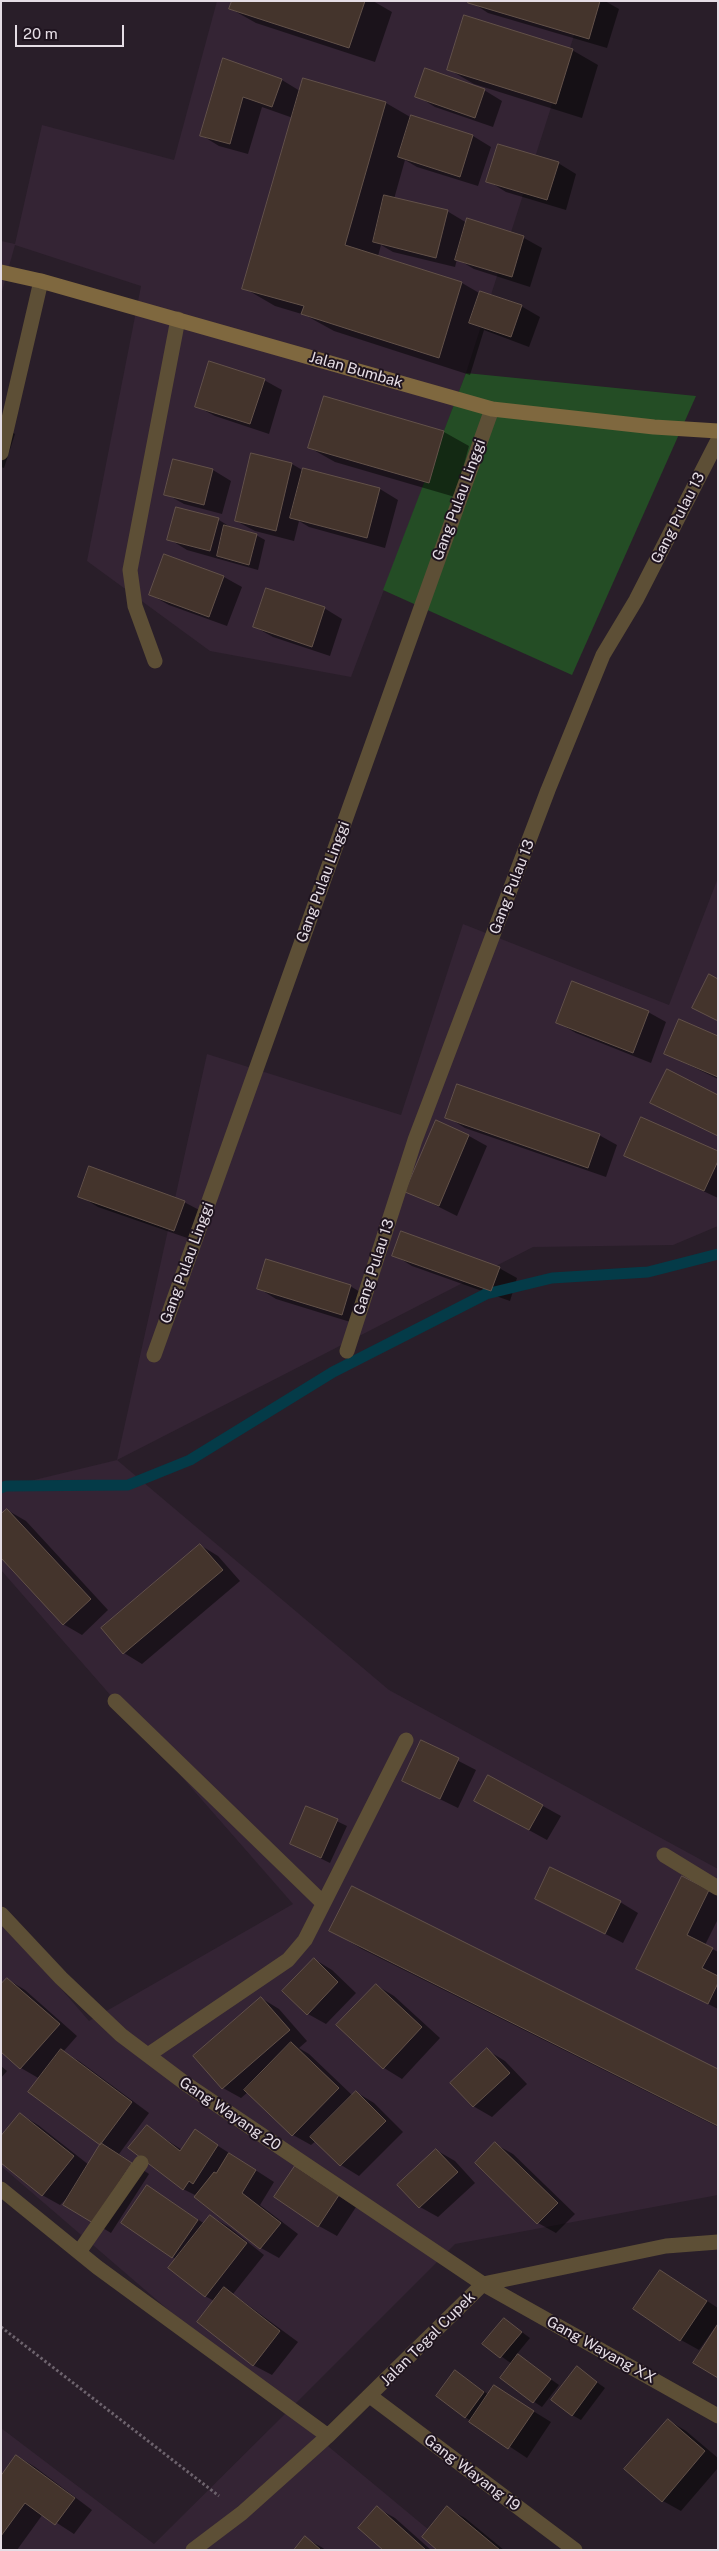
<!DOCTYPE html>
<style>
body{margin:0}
#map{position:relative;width:719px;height:2551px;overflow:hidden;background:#291e29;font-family:"Public Sans",sans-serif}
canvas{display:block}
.frame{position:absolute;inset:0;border:2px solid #e5dde5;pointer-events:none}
.scale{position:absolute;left:15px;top:25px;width:109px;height:22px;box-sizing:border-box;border:2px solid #e5dde5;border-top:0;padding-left:6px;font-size:15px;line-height:18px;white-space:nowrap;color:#e5dde5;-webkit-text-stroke:4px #1f141f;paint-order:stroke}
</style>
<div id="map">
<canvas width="719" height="2551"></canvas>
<div class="frame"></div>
<div class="scale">20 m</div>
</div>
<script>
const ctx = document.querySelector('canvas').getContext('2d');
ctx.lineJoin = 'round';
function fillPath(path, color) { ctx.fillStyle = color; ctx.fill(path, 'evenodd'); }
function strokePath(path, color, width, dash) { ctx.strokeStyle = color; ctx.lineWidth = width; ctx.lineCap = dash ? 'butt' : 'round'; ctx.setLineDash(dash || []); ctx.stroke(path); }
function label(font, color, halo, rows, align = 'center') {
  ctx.font = font + ' "Public Sans",sans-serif'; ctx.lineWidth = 4; ctx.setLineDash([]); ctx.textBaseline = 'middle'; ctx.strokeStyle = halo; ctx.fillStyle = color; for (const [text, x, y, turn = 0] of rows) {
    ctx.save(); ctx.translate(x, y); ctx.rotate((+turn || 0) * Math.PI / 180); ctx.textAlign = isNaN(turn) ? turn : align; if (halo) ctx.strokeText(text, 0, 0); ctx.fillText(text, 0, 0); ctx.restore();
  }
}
fillPath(new Path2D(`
 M217 1H585L466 373 351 677 210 651 87 561 141 286 15 245 1 295V241L15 244 42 125 174 160Z
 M718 878V1226L673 1245 533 1247 117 1460 389 1690 718 1869V2195L455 2244 287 2412 453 2550H1V2428L154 2544 287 2412 1 2166V1919L89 2021 293 1904 1 1570V1488L117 1460 207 1054 401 1115 463 924 669 1005Z`), '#342434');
fillPath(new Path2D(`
 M466 373 696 396 572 675 383 590Z`), '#244d25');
fillPath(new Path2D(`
 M233 1H373L392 12 375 62 256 23 231 9Z
 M470 1H605L619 9 607 48 488 13Z
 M572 50 598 65 582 118 474 84 448 69Z
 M223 59 282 80 300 91 304 79 386 103 412 118V116L473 136 491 147 478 186 417 167 405 160 394 199 447 211 467 223 468 220 524 238 542 248 530 287 474 269 457 259 455 267 393 252 381 245 378 256 462 283 481 294 521 306 540 317 529 347 484 330 470 375 334 331 305 315 275 306 244 288 293 118 262 107 248 154 219 146 201 135Z
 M484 90 502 101 493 127 435 107 417 96Z
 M558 163 576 174 566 210 506 192 488 181Z
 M264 380 282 390 269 434 215 416 196 406Z
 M1 426 15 434 4 468 1 467Z
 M444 432 469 446 455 497 335 462 310 448Z
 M252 454 292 464 304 471 380 489 398 500 385 548 309 527 299 521 294 541 255 531 236 521Z
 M174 460 213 470 231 481 222 514 184 504 166 494Z
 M219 520 235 530 256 535 265 540 258 570 187 550 169 539Z
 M224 577 242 587 227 626 169 605 151 595Z
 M324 608 342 619 330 656 273 637 255 627Z
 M648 1012 666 1022 651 1063 576 1033 558 1023Z
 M718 1037V1079L666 1054Z
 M447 1117 599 1135 617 1145 606 1177 465 1128Z
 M469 1136 487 1146 457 1216 407 1191Z
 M718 1152V1198L626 1155Z
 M80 1196 184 1202 203 1212 193 1240 98 1207Z
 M394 1255 499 1268 517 1278 510 1301 412 1266Z
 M350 1286 369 1297 360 1325 276 1299 258 1288Z
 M7 1510 26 1521 108 1610 82 1635 63 1624Z
 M200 1545 218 1556 240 1581 142 1664 124 1653 102 1628Z
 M422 1742 476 1770 458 1808 403 1781Z
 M489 1776 561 1816 547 1840 494 1811Z
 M307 1807 347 1826 330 1863 291 1844Z
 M708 1891 718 1896V1919L705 1945 718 1952V2009L637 1968Z
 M537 1899 620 1902 638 1913 623 1943Z
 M331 1931 718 2070V2127L362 1949Z
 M314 1959 332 1970 356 1993 326 2024 308 2014Z
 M7 1979 25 1990 77 2036 63 2052 79 2061 149 2113 119 2154 149 2174 111 2233 93 2222 66 2199 60 2205 42 2195 20 2114 38 2125 89 2165 101 2145 40 2079 21 2068 1 2051Z
 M376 1985 394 1996 440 2038 402 2079 384 2068Z
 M261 1998 279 2009 307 2041 299 2048 309 2054 353 2096 356 2092 374 2103 403 2132 359 2176 341 2165 316 2141 311 2145 293 2135 248 2092 241 2098 223 2088Z
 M487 2050 505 2061 527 2084 492 2117 473 2106Z
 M1 2066 7 2071 1 2078Z
 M147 2127 182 2150 195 2131 274 2182 260 2205 298 2234 279 2258 261 2248 197 2196 183 2189Z
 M495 2144 513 2154 575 2214 556 2233 538 2223Z
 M436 2150 455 2161 475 2183 438 2217 420 2207Z
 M295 2168 356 2207 337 2236 319 2226Z
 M147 2187 205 2224 211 2216 229 2227 264 2255 233 2294 298 2342 272 2375 253 2365 214 2301 205 2296 177 2260 123 2223Z
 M678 2282 718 2308V2323L699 2350 681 2340Z
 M504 2319 530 2338 516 2355 559 2385 542 2407 533 2401 512 2364 484 2344Z
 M577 2368 605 2388 581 2420 572 2415Z
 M464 2377 489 2395 494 2387 551 2422 527 2458 465 2417Z
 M668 2420 686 2431 718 2458V2468L681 2511 663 2501Z
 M17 2456 35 2467 92 2510 74 2534 43 2514 17 2550H1V2478Z
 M377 2508 395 2518 431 2550H385Z
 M447 2508 465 2518 504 2550H439Z
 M305 2538 323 2548 325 2550H295Z`), '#0007');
strokePath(new Path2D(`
 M1 1488 6 1486 128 1485 190 1460 333 1372 486 1294 552 1278 648 1272 718 1254`), '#043b48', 11);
const building = new Path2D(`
 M232 1H365L349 48 229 9Z
 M469 1H600L589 39 468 3Z
 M464 15 573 49 556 104 447 70Z
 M223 58 282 79 272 107 243 97 230 144 200 136Z
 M425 68 485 89 475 118 415 97Z
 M303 78 386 102 345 245 462 282 439 358 301 314 304 306 242 289Z
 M411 115 473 135 460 177 398 157Z
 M498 144 559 162 547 200 486 182Z
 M384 195 448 210 436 258 373 242Z
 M467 218 524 236 512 277 455 260Z
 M480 291 522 305 511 337 469 323Z
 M209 361 265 379 250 424 195 407Z
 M324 396 444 431 429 483 308 448Z
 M251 453 292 463 276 531 235 521Z
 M173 459 213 469 204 505 164 495Z
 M303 468 380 488 367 538 290 518Z
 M176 507 219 518 210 551 167 540Z
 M224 525 257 534 249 565 217 556Z
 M164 554 224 576 209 617 149 595Z
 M266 588 325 607 312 647 253 627Z
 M709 974 718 979V1021L692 1008Z
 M572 981 649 1011 633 1053 556 1023Z
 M679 1019 718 1036V1077L664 1054Z
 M667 1069 718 1095V1136L650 1103Z
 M457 1084 600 1134 588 1168 445 1118Z
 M641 1117 718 1151V1161L704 1191 624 1156Z
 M436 1120 469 1135 439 1206 405 1192Z
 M89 1166 185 1201 174 1231 78 1197Z
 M401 1231 500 1267 491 1291 392 1256Z
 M266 1259 351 1285 342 1315 257 1289Z
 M7 1509 91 1599 63 1625 1 1558V1514Z
 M200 1544 223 1570 123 1654 101 1628Z
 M421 1740 459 1758 440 1799 402 1781Z
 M488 1775 543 1805 529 1830 474 1801Z
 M306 1806 338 1819 321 1858 290 1844Z
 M550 1867 621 1901 605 1934 535 1899Z
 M682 1876 709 1890 687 1935 713 1948 702 1968 718 1976V1983L708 2004 636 1969Z
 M352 1886 718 2069V2126L329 1931Z
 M314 1958 338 1982 307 2015 282 1991Z
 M7 1978 60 2024 20 2069 1 2052V1984Z
 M376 1984 422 2027 383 2069 336 2025Z
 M261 1997 290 2030 222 2089 193 2056Z
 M291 2042 339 2088 292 2136 244 2090Z
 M487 2048 510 2073 473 2107 450 2083Z
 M61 2049 132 2102 100 2145 28 2092Z
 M356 2091 386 2121 340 2166 310 2137Z
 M20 2113 74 2156 42 2196 1 2163V2136Z
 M147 2125 180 2151 195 2129 218 2145 193 2184 189 2181 183 2190 128 2148Z
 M495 2142 558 2203 537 2224 475 2163Z
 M101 2143 132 2163 93 2223 63 2205Z
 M436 2149 458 2172 419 2208 397 2185Z
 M229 2153 256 2170 242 2193 281 2223 260 2249 194 2197 214 2172 216 2173Z
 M295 2166 339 2195 318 2227 274 2197Z
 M147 2185 198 2220 172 2258 121 2223Z
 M210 2215 247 2243 205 2297 168 2268Z
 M660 2270 707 2301 680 2341 633 2309Z
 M224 2287 280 2331 253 2366 197 2322Z
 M504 2318 522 2332 500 2358 482 2344Z
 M718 2324V2378L693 2363Z
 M518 2354 551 2379 533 2403 500 2378Z
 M577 2366 597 2382 572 2416 551 2400Z
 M455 2370 484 2392 465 2418 436 2396Z
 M494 2385 534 2411 508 2449 469 2422Z
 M668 2419 705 2451 662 2502 624 2469Z
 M16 2455 75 2498 55 2525 25 2503 1 2536V2476Z
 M377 2506 426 2550H383L358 2528Z
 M447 2506 500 2550H437L422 2537Z
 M305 2536 321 2550H294Z`);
fillPath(building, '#44342c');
strokePath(building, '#625149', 1);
strokePath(new Path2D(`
 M1 2327 219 2496`), '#6d636d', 3, [2.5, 2.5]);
strokePath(new Path2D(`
 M1 453 41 281`), '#5d4f36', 15);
strokePath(new Path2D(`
 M155 661 135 606 130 570 178 319
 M347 1351 415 1140 548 790 603 655 636 600 718 440
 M154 1355 492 409
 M115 1701 322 1902
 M664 1855 718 1888
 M1 1914 61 1978 121 2035 186 2084 483 2284 718 2416
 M148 2055 288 1960 305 1940 406 1740
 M1 2189 97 2267 328 2436
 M79 2252 141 2163
 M370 2396 575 2550
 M193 2550 242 2513 328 2436 483 2284 666 2246 718 2242`), '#5d4f36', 15);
strokePath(new Path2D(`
 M1 272 41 281 492 409 654 427 718 431`), '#7f683f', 15);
label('15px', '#e5dde5', '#1f141f', [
 ["Jalan Bumbak",356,370,16],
 ["Gang Pulau Linggi",459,500,-70],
 ["Gang Pulau 13",678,518,-63],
 ["Gang Pulau Linggi",323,882,-70],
 ["Gang Pulau 13",512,887,-69],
 ["Gang Pulau Linggi",187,1263,-70],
 ["Gang Pulau 13",374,1267,-72],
 ["Gang Wayang 20",230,2114,34],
 ["Jalan Tegal Cupek",428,2339,-45],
 ["Gang Wayang XX",601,2350,29],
 ["Gang Wayang 19",472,2473,37]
]);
</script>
